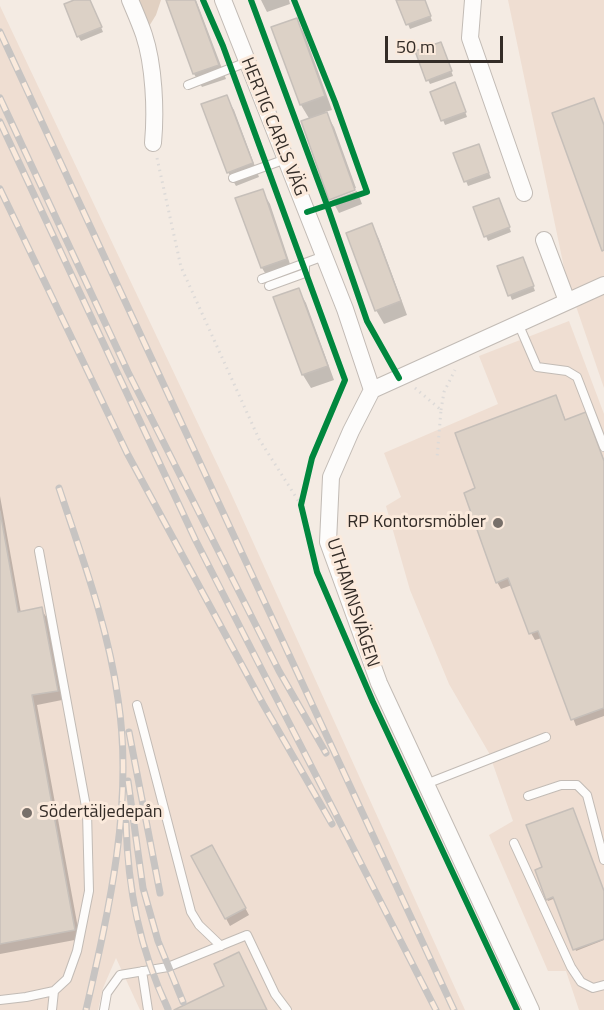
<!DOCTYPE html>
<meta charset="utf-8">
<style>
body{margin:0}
#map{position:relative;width:604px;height:1010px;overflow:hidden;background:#f4ebe3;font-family:"Titillium Web",sans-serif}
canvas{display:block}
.scale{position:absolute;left:385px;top:36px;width:118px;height:27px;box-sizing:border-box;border:3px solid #332c27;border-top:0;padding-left:8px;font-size:18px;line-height:21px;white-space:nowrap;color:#332c27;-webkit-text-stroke:4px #fbeadc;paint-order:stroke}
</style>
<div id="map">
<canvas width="604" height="1010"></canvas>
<div class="scale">50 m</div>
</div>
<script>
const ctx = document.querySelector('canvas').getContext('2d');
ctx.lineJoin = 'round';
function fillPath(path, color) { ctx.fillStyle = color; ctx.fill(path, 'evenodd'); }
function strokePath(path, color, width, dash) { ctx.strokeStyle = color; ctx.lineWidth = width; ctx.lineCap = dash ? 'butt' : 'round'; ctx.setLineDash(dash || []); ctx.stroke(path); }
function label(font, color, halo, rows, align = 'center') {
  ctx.font = font + ' "Titillium Web",sans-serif'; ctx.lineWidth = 6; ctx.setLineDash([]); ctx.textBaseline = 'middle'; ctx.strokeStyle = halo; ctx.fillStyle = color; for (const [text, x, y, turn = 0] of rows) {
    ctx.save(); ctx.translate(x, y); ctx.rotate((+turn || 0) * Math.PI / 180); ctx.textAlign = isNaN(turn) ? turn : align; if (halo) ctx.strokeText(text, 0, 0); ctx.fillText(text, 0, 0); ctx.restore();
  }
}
fillPath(new Path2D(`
 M508 0H604V388L566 277Z
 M0 6 229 489 465 1010H140L116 958 103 988 98 1010H0Z
 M569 321 604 414V1010H579L566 971H548L489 835 513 821 489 753 449 684 410 590 386 506 401 497 384 453 498 404 479 356Z`), '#efded2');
fillPath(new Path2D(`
 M137 0H161L156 15 148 28Z`), '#e1d0c1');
fillPath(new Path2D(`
 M78 0H90L103 32 81 41 78 36Z
 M168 0H196L226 79 202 87 194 74Z
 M261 0H289L290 4 267 12Z
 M398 0H425L432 21 410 29Z
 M296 19 304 33 332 110 325 112 334 127 356 188 331 198 310 120 301 105Z
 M443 48 453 76 430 84 428 80Z
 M457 89 467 117 445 125 432 93Z
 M226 97 234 110 259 177 236 186 228 172Z
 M480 150 491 178 468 186 455 154Z
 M262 191 270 204 293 273 270 281 262 268 237 199Z
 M357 191 362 204 339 213 332 200Z
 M501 204 511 232 488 241 486 236Z
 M372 225 379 239 407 315 384 324 376 310Z
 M525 263 535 291 512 300 510 295Z
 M298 290 306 303 334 380 311 388 303 375 275 298Z
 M559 404 566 421 586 414 604 460V716L576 726 542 638 535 640 531 633 512 585 501 589 497 582 477 489Z
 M0 496 21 613 41 609 47 618 62 700 37 705 80 939 0 954Z
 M212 847 249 915 230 926 193 857Z
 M537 871 604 893V940L576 951 556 898 548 901Z`), '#0003');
const building = new Path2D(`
 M74 0H90L102 27 77 37 64 4Z
 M166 0H195L219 65 193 74Z
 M396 0H425L431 16 406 25Z
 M297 18 325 96 300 105 271 27Z
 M441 42 452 71 426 81 415 51Z
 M455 82 466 112 441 121 430 92Z
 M227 95 253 163 227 173 201 104Z
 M594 98 604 125V250L602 251 552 113Z
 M327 112 355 190 329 200 301 121Z
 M479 144 489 173 464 182 453 153Z
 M263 189 287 259 261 268 235 198Z
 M499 198 510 227 484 237 473 207Z
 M372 223 401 301 375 311 346 233Z
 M523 257 534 286 508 296 497 266Z
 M299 288 328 366 302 375 273 297Z
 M556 395 565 420 586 412 604 461V708L571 720 538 631 529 634 508 578 496 583 464 493 475 488 455 433Z
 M0 511 18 612 42 607 58 691 32 695 75 930 0 944Z
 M573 808 604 891V939L573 950 553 897 546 900 535 870 542 867 526 825Z
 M212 845 246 908 225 919 191 856Z
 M239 952 267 1010H174L224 986 214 964Z`);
fillPath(building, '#dcd1c6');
strokePath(building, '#c6bfb9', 1.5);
const lane = new Path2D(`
 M188 85 247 62
 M233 178 286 159
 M262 279 324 256
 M269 286 305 273V263
 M518 323 537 367 567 371 577 377 604 447
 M137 705 191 912 199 925 221 946
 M426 784 546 737
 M528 796 561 785H577L587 795 604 860
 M514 843 571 967 581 982 593 988 604 985
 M142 971 148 1010
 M0 1000 26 997 54 991 67 979 77 951 89 891 87 812 39 551
 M52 1010 54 991
 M104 1010 107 993 120 975 168 967 247 935 275 994 287 1010`);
const street = new Path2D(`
 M130 0C135 12 140 23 144 35 154 65 156 111 153 143
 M223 0 345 309 372 390
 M473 0 470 38 524 193
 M544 240 567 301
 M531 1010 379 683 328 542 331 477 351 431 372 390 604 285`);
strokePath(lane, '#c2bbb5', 10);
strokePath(street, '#c2bbb5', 18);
strokePath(new Path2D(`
 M157 158 181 267 259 439 301 505
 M415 388 441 410 437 458
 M441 410 444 392 455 370`), '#dddad8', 3, [1.5, 4.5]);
strokePath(lane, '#fdfcfb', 8);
strokePath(street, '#fdfcfb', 16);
const rail = new Path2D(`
 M0 32 454 1010
 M0 98 128 372 279 671 326 753
 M0 122 195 539 436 1010
 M0 189 127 453 263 704 332 824
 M59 488C82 557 108 626 118 699 134 802 109 910 86 1010
 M129 732 160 893
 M128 781 143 888 158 941 183 1002
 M126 823C128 889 139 948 168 1009`);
strokePath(rail, '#c7c4c2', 7);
strokePath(rail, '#fbeadc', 4.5, [14]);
strokePath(new Path2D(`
 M203 0 223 46 345 380 312 458 301 505 317 572 373 702 517 1010
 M251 0 327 205 367 321 399 378
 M294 0 335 102 367 192 307 212`), '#00873e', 6);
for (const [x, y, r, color] of [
 [498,523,6,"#776f69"],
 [27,813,6,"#776f69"]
]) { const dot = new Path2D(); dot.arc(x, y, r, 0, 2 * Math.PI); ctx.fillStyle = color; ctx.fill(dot); strokePath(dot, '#fbeadc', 2); }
label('18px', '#332c27', '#fbeadc', [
 ["HERTIG CARLS VÄG",273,127,68],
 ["UTHAMNSVÄGEN",352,603,72]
]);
label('18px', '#332c27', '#fbeadc', [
 ["RP Kontorsmöbler",486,523],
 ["Södertäljedepån",39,813,"left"]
], 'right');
</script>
